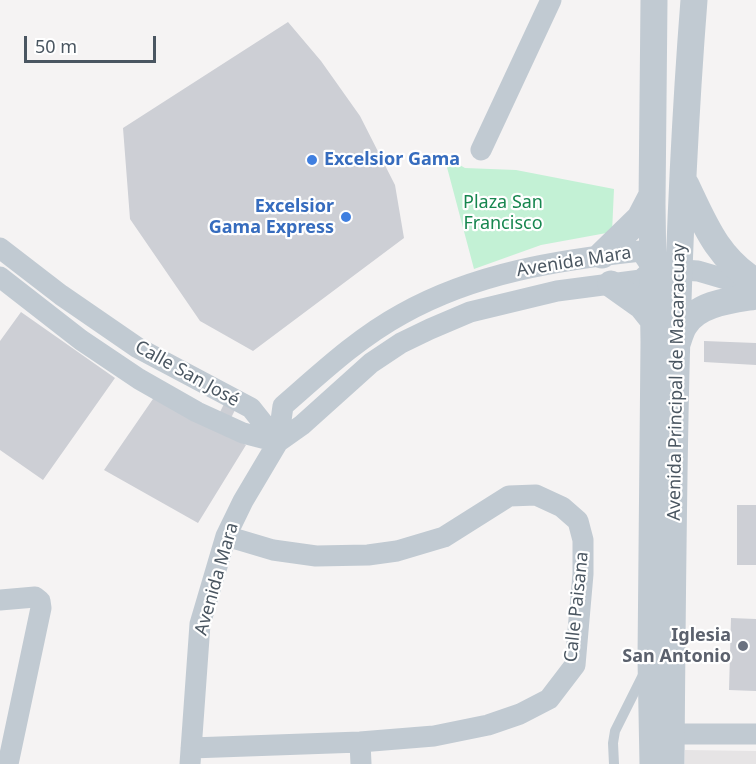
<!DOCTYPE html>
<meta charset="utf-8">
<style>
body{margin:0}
#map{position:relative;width:756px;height:764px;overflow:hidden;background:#f5f3f3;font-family:"Noto Sans",sans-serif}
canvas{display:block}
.scale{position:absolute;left:24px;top:36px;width:132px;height:27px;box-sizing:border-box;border:3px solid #4a5661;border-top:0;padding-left:8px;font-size:18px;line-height:21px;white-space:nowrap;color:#4a5661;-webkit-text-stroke:4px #fff;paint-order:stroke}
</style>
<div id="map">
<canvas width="756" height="764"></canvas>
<div class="scale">50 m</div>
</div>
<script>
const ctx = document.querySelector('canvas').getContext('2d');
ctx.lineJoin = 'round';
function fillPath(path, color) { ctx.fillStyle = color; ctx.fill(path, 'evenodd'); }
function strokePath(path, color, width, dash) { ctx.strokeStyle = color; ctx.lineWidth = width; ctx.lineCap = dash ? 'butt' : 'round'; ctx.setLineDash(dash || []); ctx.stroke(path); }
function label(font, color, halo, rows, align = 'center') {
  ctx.font = font + ' "Noto Sans",sans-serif'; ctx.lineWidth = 4.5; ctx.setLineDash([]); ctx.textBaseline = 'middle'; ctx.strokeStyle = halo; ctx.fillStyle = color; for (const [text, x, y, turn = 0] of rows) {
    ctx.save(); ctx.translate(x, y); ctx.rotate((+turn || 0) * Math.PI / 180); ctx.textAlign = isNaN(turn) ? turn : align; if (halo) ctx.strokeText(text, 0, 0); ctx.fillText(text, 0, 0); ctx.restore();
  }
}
fillPath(new Path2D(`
 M685 750 756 751V764H685Z`), '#e6e4e5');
fillPath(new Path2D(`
 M444 156 465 168 516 170 614 189 612 232 541 245 474 269Z`), '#c3f1d5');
fillPath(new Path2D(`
 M288 22 321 61 360 116 395 185 404 238 253 351 200 321 130 219 123 128Z
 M21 312 115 378 43 480 0 450V341Z
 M704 341 756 343V365L704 362Z
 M155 396 246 445 198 523 104 470Z
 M224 404 235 410 231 418 220 412Z
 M737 505H756V565H737Z
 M731 618 756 619V691L729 690Z`), '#cdcfd5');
strokePath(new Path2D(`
 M614 764 613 743 615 731 644 673`), '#c1cad2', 10);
strokePath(new Path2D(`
 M481 150 551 0
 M0 248 61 295 138 348 251 408 278 442
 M666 269 698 271 756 288
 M0 277 81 340 139 379 197 412 243 433 278 442
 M278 442 283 406C321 373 358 338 402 314 475 273 558 260 641 251L653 269
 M0 600 35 597 40 601 41 608 8 764
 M671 734H756
 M360 742 361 764
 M191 748 360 742 434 736 488 725 520 714 549 699 575 665 583 574V540L578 521 562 507 536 495 509 496 444 537 397 551 368 555 316 556 273 550 226 536
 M190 764 200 624 226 536 243 501 278 442 302 425 371 363 401 343 430 329 470 312 557 291 641 280 653 269`), '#c1cad2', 21);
strokePath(new Path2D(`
 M686 185C705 225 717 257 756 282
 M602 255 640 218 652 195
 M611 284 642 306 654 321
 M677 344C679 338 681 331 684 326 697 303 732 300 756 296
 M653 764 651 659 654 342 652 204 654 0
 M671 764C673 509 674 254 694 0`), '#c1cad2', 27);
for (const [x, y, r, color] of [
 [312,160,6,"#3f7fe0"],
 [346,217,6,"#3f7fe0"],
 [743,646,6,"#6b7280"]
]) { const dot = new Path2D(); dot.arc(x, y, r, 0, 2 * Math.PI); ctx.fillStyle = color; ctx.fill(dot); strokePath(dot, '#fff', 2); }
label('bold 18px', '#366cbe', '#fff', [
 ["Excelsior Gama",324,160],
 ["Excelsior",334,207,"right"],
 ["Gama Express",334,228,"right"]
], 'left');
label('18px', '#17864f', '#fff', [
 ["Plaza San",503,203],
 ["Francisco",503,224]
]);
label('18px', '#4a5661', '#fff', [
 ["Avenida Mara",574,262,-9],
 ["Calle San José",187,374,29],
 ["Avenida Principal de Macaracuay",677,382,-89],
 ["Avenida Mara",217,579,-74],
 ["Calle Paisana",577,607,-84]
]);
label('bold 18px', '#5b616d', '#fff', [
 ["Iglesia",731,636],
 ["San Antonio",731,657]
], 'right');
</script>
